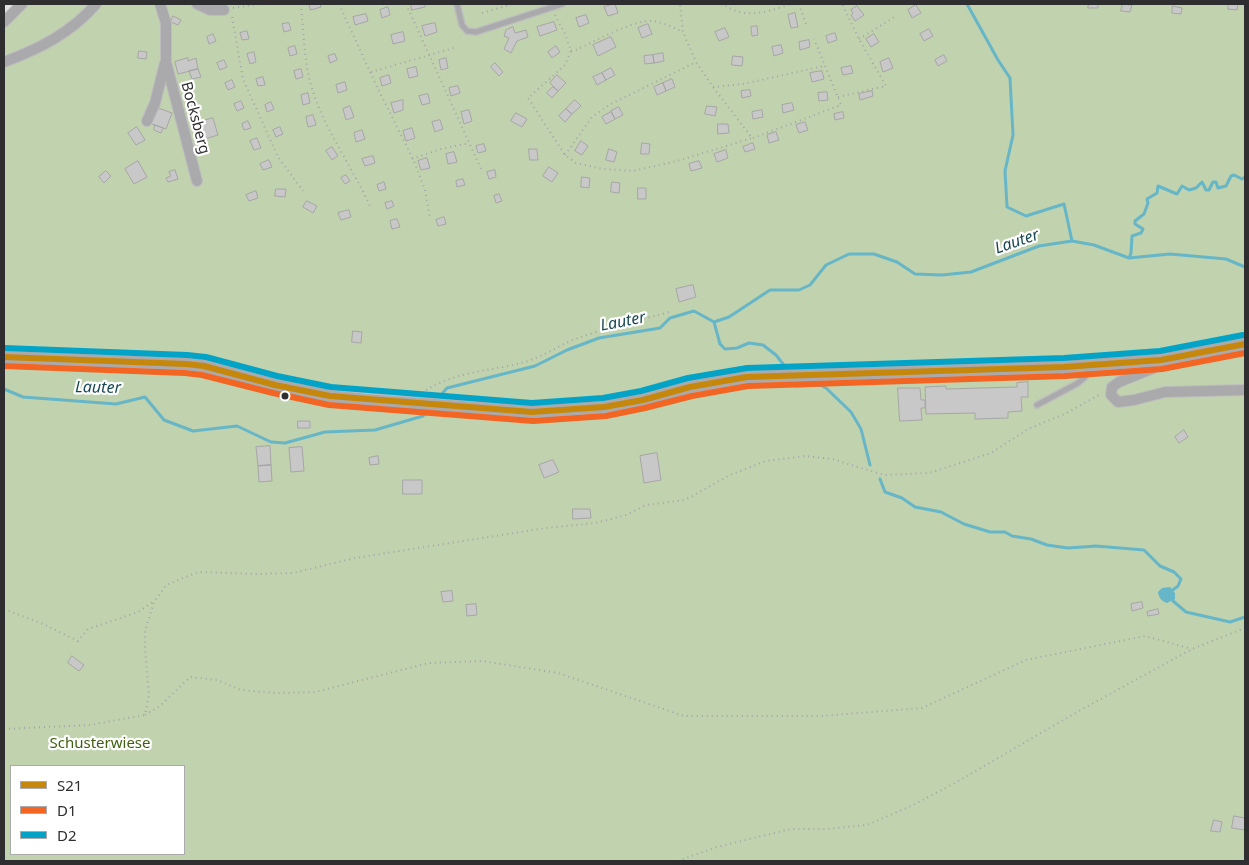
<!DOCTYPE html>
<style>
body{margin:0}
#map{position:relative;width:1249px;height:865px;overflow:hidden;background:#e1e0e4;font-family:"Noto Sans",sans-serif}
canvas{display:block}
.frame{position:absolute;inset:0;border:5px solid #2e2e31;pointer-events:none}
.legend{position:absolute;left:10px;top:765px;width:175px;height:90px;box-sizing:border-box;background:#fff;border:1px solid #ababad;margin:0;padding:6px 9px;list-style:none;font-size:15px;color:#2e2e31}
.legend li{display:flex;align-items:center;gap:10px;height:25px}
.legend b{width:25px;border:1px solid #ababad}
</style>
<div id="map">
<canvas width="1249" height="865"></canvas>
<div class="frame"></div>
<ul class="legend">
<li><b style="height:6px;background:#c5880c"></b>S21</li>
<li><b style="height:6px;background:#f26522"></b>D1</li>
<li><b style="height:6px;background:#02a3c6"></b>D2</li>
</ul>
</div>
<script>
const ctx = document.querySelector('canvas').getContext('2d');
ctx.lineJoin = 'round';
function fillPath(path, color) { ctx.fillStyle = color; ctx.fill(path, 'evenodd'); }
function strokePath(path, color, width, dash) { ctx.strokeStyle = color; ctx.lineWidth = width; ctx.lineCap = dash ? 'butt' : 'round'; ctx.setLineDash(dash || []); ctx.stroke(path); }
function label(font, color, halo, rows, align = 'center') {
  ctx.font = font + ' "Noto Sans",sans-serif'; ctx.lineWidth = 4.5; ctx.setLineDash([]); ctx.textBaseline = 'middle'; ctx.strokeStyle = halo; ctx.fillStyle = color; for (const [text, x, y, turn = 0] of rows) {
    ctx.save(); ctx.translate(x, y); ctx.rotate((+turn || 0) * Math.PI / 180); ctx.textAlign = isNaN(turn) ? turn : align; if (halo) ctx.strokeText(text, 0, 0); ctx.fillText(text, 0, 0); ctx.restore();
  }
}
fillPath(new Path2D(`
 M22 4H1245V861H4V22ZM11 766H184V854H11Z`), '#c1d2ae');
fillPath(new Path2D(`
 M1170 587 1175 593V599L1167 603C1161 601 1159 598 1158 592L1162 588Z`), '#66b6c8');
strokePath(new Path2D(`
 M967 4 998 60 1010 78 1013 135 1005 171 1007 207 1026 216 1064 204 1072 241
 M1129 258 1131 253 1132 236 1141 233 1143 229 1135 224V221L1144 214 1148 203 1147 199 1157 193 1158 186 1177 194 1182 186 1189 190 1196 188 1202 182 1206 190H1209L1213 182H1216L1218 188 1226 186 1231 176 1234 175 1242 179 1245 177
 M714 322 720 344 725 349 737 348 749 343 763 345 776 355 787 369
 M796 386 820 385 826 388 851 412 861 429 870 465
 M4 389 23 397 116 404 145 397 164 420 193 431 237 426 271 442 285 443 325 432 375 430 423 416 429 409
 M435 402 447 388 535 366 567 350 599 338 660 328 670 318 694 311 714 322 729 317 770 290H799L810 285 826 265 849 254H874L897 262 915 274 942 275 971 272 1039 246 1072 241 1094 245 1129 258 1170 254 1226 259 1245 267
 M880 479 885 492 902 498 915 507 941 512 964 524 990 532H1005L1012 536 1031 539 1047 545 1068 548 1096 546 1144 550 1160 566 1174 572 1181 579 1178 586 1170 592
 M1172 598 1173 601 1186 612 1230 622 1245 617`), '#66b6c8', 3);
const building = new Path2D(`
 M309 4H320L321 7 311 10Z
 M411 4H425V7L412 10Z
 M615 4 618 13 608 16 604 7Z
 M1089 4H1098V8H1088Z
 M1123 4 1132 5 1130 12 1121 11Z
 M1229 4H1238L1237 10 1228 9Z
 M916 5 921 13 912 18 908 10Z
 M857 6 864 15 855 21 851 15 853 13 851 10Z
 M1173 6 1182 8 1181 14 1172 13Z
 M388 7 390 15 382 18 380 10Z
 M795 13 798 27 791 28 788 15Z
 M366 14 368 21 355 25 353 17Z
 M586 15 589 23 579 27 576 18Z
 M173 16 181 20 178 25 171 22Z
 M554 22 557 30 540 36 537 27Z
 M289 23 291 30 284 32 282 24Z
 M435 23 437 32 425 36 422 26Z
 M648 24 652 34 642 38 638 28Z
 M757 26 758 35 752 36 751 27Z
 M513 27 515 33 526 30 528 37 517 41 511 53 504 49 509 38 504 36 506 30Z
 M725 28 729 37 719 41 715 32Z
 M929 29 933 36 924 41 920 34Z
 M247 31 249 39 242 40 240 33Z
 M403 32 405 41 393 44 391 35Z
 M835 33 837 40 828 43 826 36Z
 M213 34 216 41 209 44 207 37Z
 M874 34 879 42 871 47 866 39Z
 M611 37 616 47 598 56 593 45Z
 M809 40 810 47 800 50 799 42Z
 M781 45 783 53 774 56 772 47Z
 M295 46 297 54 290 56 288 48Z
 M556 46 560 52 552 58 548 52Z
 M139 51 147 52 146 59 138 58Z
 M254 52 256 62 250 64 247 54Z
 M663 53 664 61 654 63 653 55Z
 M335 54 337 60 330 63 328 56Z
 M653 55 654 63 645 64 644 56Z
 M944 55 947 61 938 66 935 60Z
 M733 56 743 57 742 66 732 65Z
 M188 58V61L196 58 198 69 178 74 175 62Z
 M446 58 448 68 441 70 439 60Z
 M889 58 893 68 883 72 880 62Z
 M224 60 227 67 220 70 217 63Z
 M495 63 503 72 499 76 491 67Z
 M851 66 853 73 843 75 841 68Z
 M416 67 418 76 409 78 407 69Z
 M611 68 615 75 606 80 602 73Z
 M198 69 201 77 192 79 189 71Z
 M301 69 303 77 296 79 294 71Z
 M822 71 824 79 812 82 810 73Z
 M602 73 606 80 597 85 593 77Z
 M389 75 391 83 382 86 380 78Z
 M557 75 566 83 558 91 550 83Z
 M263 77 265 85 258 86 256 79Z
 M672 79 675 87 666 91 663 83Z
 M232 80 235 87 228 90 225 83Z
 M345 82 347 90 338 93 336 85Z
 M663 83 666 91 657 95 654 87Z
 M458 86 460 93 451 96 449 88Z
 M553 87 558 91 552 98 547 93Z
 M750 90 751 96 742 98 741 91Z
 M872 91 873 96 860 100 859 94Z
 M827 92 828 100 819 101 818 93Z
 M308 93 310 103 303 105 301 95Z
 M428 94 430 103 422 105 419 96Z
 M403 100V110L394 113 391 103Z
 M575 100 581 106 572 114 566 109Z
 M241 101 244 108 237 111 234 104Z
 M271 102 274 109 267 112 265 105Z
 M792 103 794 110 783 113 782 105Z
 M350 106 354 117 346 120 343 109Z
 M707 106 717 107 715 116 705 114Z
 M619 107 623 115 615 119 611 111Z
 M158 108 172 113 166 129 152 124Z
 M566 109 572 114 565 122 559 116Z
 M469 110 472 121 464 124 461 112Z
 M762 110 763 117 753 119 752 112Z
 M611 112 615 119 606 124 602 117Z
 M843 112 844 118 835 120 834 114Z
 M516 113 527 119 522 127 511 121Z
 M313 115 316 125 308 127 306 117Z
 M213 118 218 135 201 140 196 123Z
 M440 120 443 129 435 132 432 122Z
 M248 121 251 128 244 130 242 124Z
 M805 122 808 130 799 133 796 125Z
 M718 124H728L729 133 718 134Z
 M155 125 163 128 161 133 154 130Z
 M137 127 145 140 136 145 128 133Z
 M280 127 283 134 276 137 273 130Z
 M412 128 415 138 406 141 403 131Z
 M362 130 365 139 356 142 354 133Z
 M776 132 779 140 769 143 767 135Z
 M257 138 261 148 254 150 250 141Z
 M581 141 588 146 582 155 575 151Z
 M642 143 650 144 649 154H641Z
 M753 143 755 149 745 152 743 147Z
 M484 144 486 151 478 153 476 146Z
 M332 147 338 156 332 160 326 151Z
 M529 149H537L538 160H530Z
 M609 149 617 152 614 162 606 160Z
 M726 150 728 158 717 162 714 154Z
 M454 152 457 162 448 164 446 154Z
 M373 156 375 163 365 166 362 159Z
 M427 158 430 168 421 170 418 161Z
 M269 160 272 167 263 170 260 164Z
 M138 161 147 177 134 184 125 169Z
 M699 161 702 168 691 171 689 164Z
 M549 167 558 173 552 182 543 176Z
 M175 170 178 179 168 182 166 178 171 176 169 172Z
 M495 170 496 177 489 179 487 172Z
 M106 171 111 176 104 183 99 177Z
 M346 175 350 181 345 184 341 178Z
 M582 177 590 178 589 188 581 187Z
 M463 179 465 185 457 187 456 181Z
 M384 182 386 189 379 191 377 185Z
 M612 182 620 183 619 193 611 192Z
 M638 188H646V199H638Z
 M276 189H286L285 197 275 196Z
 M256 191 258 198 249 201 246 195Z
 M499 194 502 201 496 203 494 196Z
 M307 201 317 206 313 213 303 207Z
 M392 201 394 206 387 209 385 203Z
 M349 210 351 217 341 220 338 213Z
 M444 217 446 224 438 226 436 220Z
 M397 219 400 227 392 229 390 221Z
 M693 285 696 297 679 302 676 289Z
 M353 331 362 332 361 343 352 342Z
 M1028 382V397H1021L1022 411 1008 412V418L975 419V413L926 414 925 387 946 386V389L1017 387V383Z
 M898 388H920L921 400H925V408H921L922 420 900 421Z
 M298 421H310V428H298Z
 M1184 430 1188 437 1179 443 1175 437Z
 M270 446 271 465 258 466 256 447Z
 M302 447 304 471 291 472 289 448Z
 M657 453 661 480 644 483 640 456Z
 M378 456 379 464 370 465 369 458Z
 M553 460 559 472 544 478 539 465Z
 M271 465 272 481 259 482 258 466Z
 M403 480H422V494H403Z
 M573 509H590L591 518 573 519Z
 M452 591 453 601 443 602 441 592Z
 M1142 602 1143 608 1132 611 1131 604Z
 M476 604 477 615 467 616 466 605Z
 M1158 609 1159 614 1148 616 1147 612Z
 M72 656 84 665 79 671 68 663Z
 M1234 816 1245 818V830L1232 828Z
 M1214 820 1222 822 1220 832 1211 831Z`);
fillPath(building, '#c9c8c8');
strokePath(building, '#a7a6a6', 1);
const service = new Path2D(`
 M457 4 462 25 467 31 476 32 562 4
 M1037 405 1078 383 1085 377 1088 366`);
const minor = new Path2D(`
 M160 4 166 23V62L197 181
 M197 4 210 10H224
 M4 22 22 4
 M4 62C39 49 71 33 96 4
 M147 121 155 103 165 63
 M1161 360V365L1119 382 1112 387 1111 395 1118 402 1134 400 1165 392 1245 390`);
const tertiary = new Path2D(`
 M4 357 186 364 204 366 275 385 330 396 365 400 532 412 604 407 643 400 690 387 747 377 1064 367 1161 360 1245 344`);
strokePath(service, '#bdbdbf', 8);
strokePath(minor, '#bdbdbf', 12);
strokePath(tertiary, '#bdbdbf', 15);
strokePath(new Path2D(`
 M301 4C303 27 304 50 308 73 318 121 350 162 370 206
 M339 4 376 85 414 161 425 190 430 218
 M406 4 482 171
 M721 4C726 6 731 9 736 11 752 17 775 10 790 4
 M799 4 806 24
 M233 8 260 4
 M482 13 512 4
 M555 15 565 34 571 51 565 65 528 98 565 155 576 163 603 169 633 171 677 161 752 138 713 87 696 62 683 32 680 4
 M232 17 243 79 278 157 303 191
 M859 39 896 16
 M571 51 576 50C593 42 635 19 653 21 663 22 674 28 683 32
 M371 72 457 47
 M713 87 743 84 824 66
 M838 97 886 86 859 39 842 4
 M753 138 841 105 814 39
 M565 155 592 117 609 105 696 62
 M412 159 441 149 469 143
 M422 393C454 370 492 372 528 361 544 356 558 346 573 340 604 328 637 321 669 312
 M4 609 43 624 78 641 88 629 138 612 153 602
 M145 715 160 706 190 677 217 680 241 690 275 693 315 692 429 663 482 661 558 673 684 716H821L922 708 1026 660 1145 636 1192 649
 M4 729 89 725 145 715 149 695 145 648V631L154 602 166 585 198 572 256 574 293 573 355 558 546 528 595 523 626 515 646 505 685 500 730 475 766 461 805 456 832 459 884 475 929 473 991 453 1028 429 1067 413 1102 393
 M678 861 717 847 791 829H826L867 825 911 806 955 783 1077 712 1192 649 1245 628`), '#a5a4a7', 2, [1, 4]);
strokePath(service, '#aaa9ab', 5);
strokePath(minor, '#aaa9ab', 10);
strokePath(tertiary, '#aaa9ab', 12);
strokePath(new Path2D(`
 M4 357 186 364 204 366 275 385 330 396 532 412 604 407 643 400 690 387 747 377 1064 367 1161 360 1245 344`), '#c5880c', 6);
strokePath(new Path2D(`
 M4 366 185 373 202 375 273 393 329 405 533 421 606 416 645 408 692 396 748 386 1065 376 1162 369 1245 353`), '#f26522', 6);
strokePath(new Path2D(`
 M4 348 187 355 206 357 277 376 331 387 532 403 603 398 641 391 688 378 747 368 1064 358 1160 351 1243 335`), '#02a3c6', 6);
for (const [x, y, r, color] of [
 [285,396,4.5,"#2e2e31"]
]) { const dot = new Path2D(); dot.arc(x, y, r, 0, 2 * Math.PI); ctx.fillStyle = color; ctx.fill(dot); strokePath(dot, '#fff', 2); }
label('15px', '#2e2e31', '#fff', [
 ["Bocksberg",195,118,75]
]);
label('15px', '#415f12', '#fff', [
 ["Schusterwiese",100,744]
]);
label('italic 16px', '#174752', '#fff', [
 ["Lauter",1017,242,-19],
 ["Lauter",623,322,-11],
 ["Lauter",98,388,1]
]);
</script>
